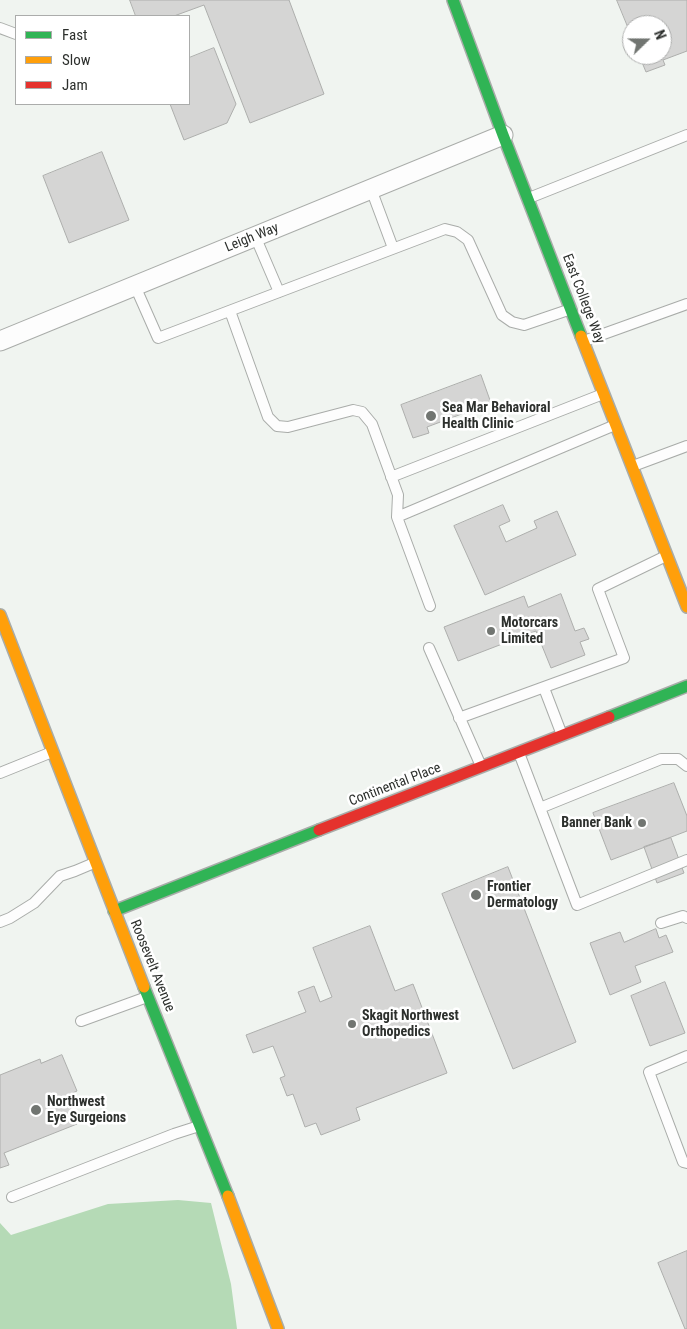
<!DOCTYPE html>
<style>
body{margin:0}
#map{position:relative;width:687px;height:1329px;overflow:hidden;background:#f0f4f0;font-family:"Roboto Condensed",sans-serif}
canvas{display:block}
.legend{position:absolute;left:15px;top:15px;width:175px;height:90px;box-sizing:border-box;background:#fff;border:1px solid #abacab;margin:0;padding:6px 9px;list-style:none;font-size:15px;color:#2d302d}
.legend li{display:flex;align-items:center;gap:10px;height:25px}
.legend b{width:25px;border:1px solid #abacab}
.north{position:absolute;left:622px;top:15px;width:50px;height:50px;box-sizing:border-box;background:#fff;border:1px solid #abacab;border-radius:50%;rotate:68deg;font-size:14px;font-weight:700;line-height:20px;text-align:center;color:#2d302d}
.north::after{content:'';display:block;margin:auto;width:18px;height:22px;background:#717571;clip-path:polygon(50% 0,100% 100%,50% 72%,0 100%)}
</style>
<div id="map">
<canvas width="687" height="1329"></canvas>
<ul class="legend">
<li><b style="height:6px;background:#30b455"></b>Fast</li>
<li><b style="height:6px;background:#ff9f0a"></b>Slow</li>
<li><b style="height:6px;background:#e5322d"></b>Jam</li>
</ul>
<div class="north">N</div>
</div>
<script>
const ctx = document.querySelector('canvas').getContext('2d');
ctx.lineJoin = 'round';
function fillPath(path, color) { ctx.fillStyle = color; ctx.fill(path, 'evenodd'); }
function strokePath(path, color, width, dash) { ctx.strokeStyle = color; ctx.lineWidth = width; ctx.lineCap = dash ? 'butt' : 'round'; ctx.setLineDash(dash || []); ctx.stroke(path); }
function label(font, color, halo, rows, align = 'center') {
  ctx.font = font + ' "Roboto Condensed",sans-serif'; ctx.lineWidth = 5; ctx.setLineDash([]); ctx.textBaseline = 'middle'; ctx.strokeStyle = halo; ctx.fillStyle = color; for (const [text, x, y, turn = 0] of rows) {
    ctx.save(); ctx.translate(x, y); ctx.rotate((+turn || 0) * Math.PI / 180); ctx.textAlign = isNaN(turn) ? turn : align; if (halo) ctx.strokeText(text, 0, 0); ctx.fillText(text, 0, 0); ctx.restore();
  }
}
fillPath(new Path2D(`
 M178 1200 211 1203 231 1284 237 1329H0V1223L11 1235 108 1204Z`), '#b5dab6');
const building = new Path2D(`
 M130 0H289L324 94 250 123 204 5 174 16H136Z
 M617 0H687V51L663 60 665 65 646 72 639 55H662V25H632V37Z
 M214 48 236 104 227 123 184 140 170 104H189V58Z
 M102 152 129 220 69 243 43 176Z
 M481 375 491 403 427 427 429 433 413 438 401 405Z
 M503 505 510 521 499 526 506 542 537 528 534 521 557 511 576 555 485 595 454 526Z
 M561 594 575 631 584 628 589 639 580 642 585 655 551 668 536 631 458 661 444 627 524 596 528 607Z
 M674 783 687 816V831L611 860 593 813Z
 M671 838 684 873 657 883 644 847Z
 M508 867 576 1042 513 1069 442 894Z
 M370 926 395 991 413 984 447 1073 356 1108 360 1120 321 1135 316 1123 305 1127 293 1094 287 1096 280 1078 285 1076 273 1046 253 1053 246 1035 306 1012 298 992 314 986 320 1002 332 997 313 948Z
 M656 929 659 938 666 935 673 952 635 966 641 982 610 995 590 943 620 932 624 942Z
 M665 982 685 1033 650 1046 631 996Z
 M62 1055 77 1091 66 1096 77 1124 4 1153 9 1165 0 1168V1075L40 1059 41 1063Z
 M687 1251V1329H685L658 1263Z`);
fillPath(building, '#d5d5d4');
strokePath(building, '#adaeac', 1);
const lane = new Path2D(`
 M0 28 16 34
 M371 189 393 248
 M529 198 687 135
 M255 236 279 292
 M135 286 158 338 445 229 457 232 468 240 502 315 512 322 524 325 571 309
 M230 311 268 417 277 426 288 427 353 410 362 412 372 424 398 495 397 517
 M584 341 687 304
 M633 466 687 446
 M391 477 603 394
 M430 606 397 517 615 425
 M429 648 481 766
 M544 688 562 735
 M459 718 624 658 598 589 666 556
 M519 753 577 905 687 860
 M0 773 52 752
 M540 808 661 759H678L687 766
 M0 922 10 918 34 903 60 876 75 871 94 863
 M661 923 683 916 687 918
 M81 1021 147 997
 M687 1056 649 1072 683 1162 687 1163
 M12 1197 174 1134 199 1126`);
const street = new Path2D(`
 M0 341 503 135`);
const fast = new Path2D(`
 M453 0 503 135 581 336
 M609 717 687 686
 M114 911 319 830
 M144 987 228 1196`);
const slow = new Path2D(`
 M581 336 687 607
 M0 615 144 987
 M228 1196 278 1329`);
const jam = new Path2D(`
 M319 830 609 717`);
strokePath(lane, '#a9aca9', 12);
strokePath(street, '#a9aca9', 21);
strokePath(fast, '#a9aca9', 14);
strokePath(slow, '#a9aca9', 14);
strokePath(jam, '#a9aca9', 14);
strokePath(lane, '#fdfdfd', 10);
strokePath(street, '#fdfdfd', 19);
strokePath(fast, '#30b455', 11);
strokePath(slow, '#ff9f0a', 11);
strokePath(jam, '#e5322d', 11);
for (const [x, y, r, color] of [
 [431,416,6,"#717571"],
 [491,631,5,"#717571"],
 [642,823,5,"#717571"],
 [476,895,6,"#717571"],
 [352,1024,5,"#717571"],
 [36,1110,6,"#717571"]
]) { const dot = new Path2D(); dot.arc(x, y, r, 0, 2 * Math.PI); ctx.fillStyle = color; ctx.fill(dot); strokePath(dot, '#fff', 2); }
label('14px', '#2d302d', '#fff', [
 ["Leigh Way",252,238,-22],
 ["East College Way",583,299,69],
 ["Continental Place",395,785,-21],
 ["Roosevelt Avenue",152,966,68]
]);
label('bold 14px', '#2d302d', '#fff', [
 ["Sea Mar Behavioral",442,408],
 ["Health Clinic",442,424],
 ["Motorcars",501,623],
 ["Limited",501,639],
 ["Banner Bank",632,823,"right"],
 ["Frontier",487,887],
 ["Dermatology",487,903],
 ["Skagit Northwest",362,1016],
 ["Orthopedics",362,1032],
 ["Northwest",47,1102],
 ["Eye Surgeions",47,1118]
], 'left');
</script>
